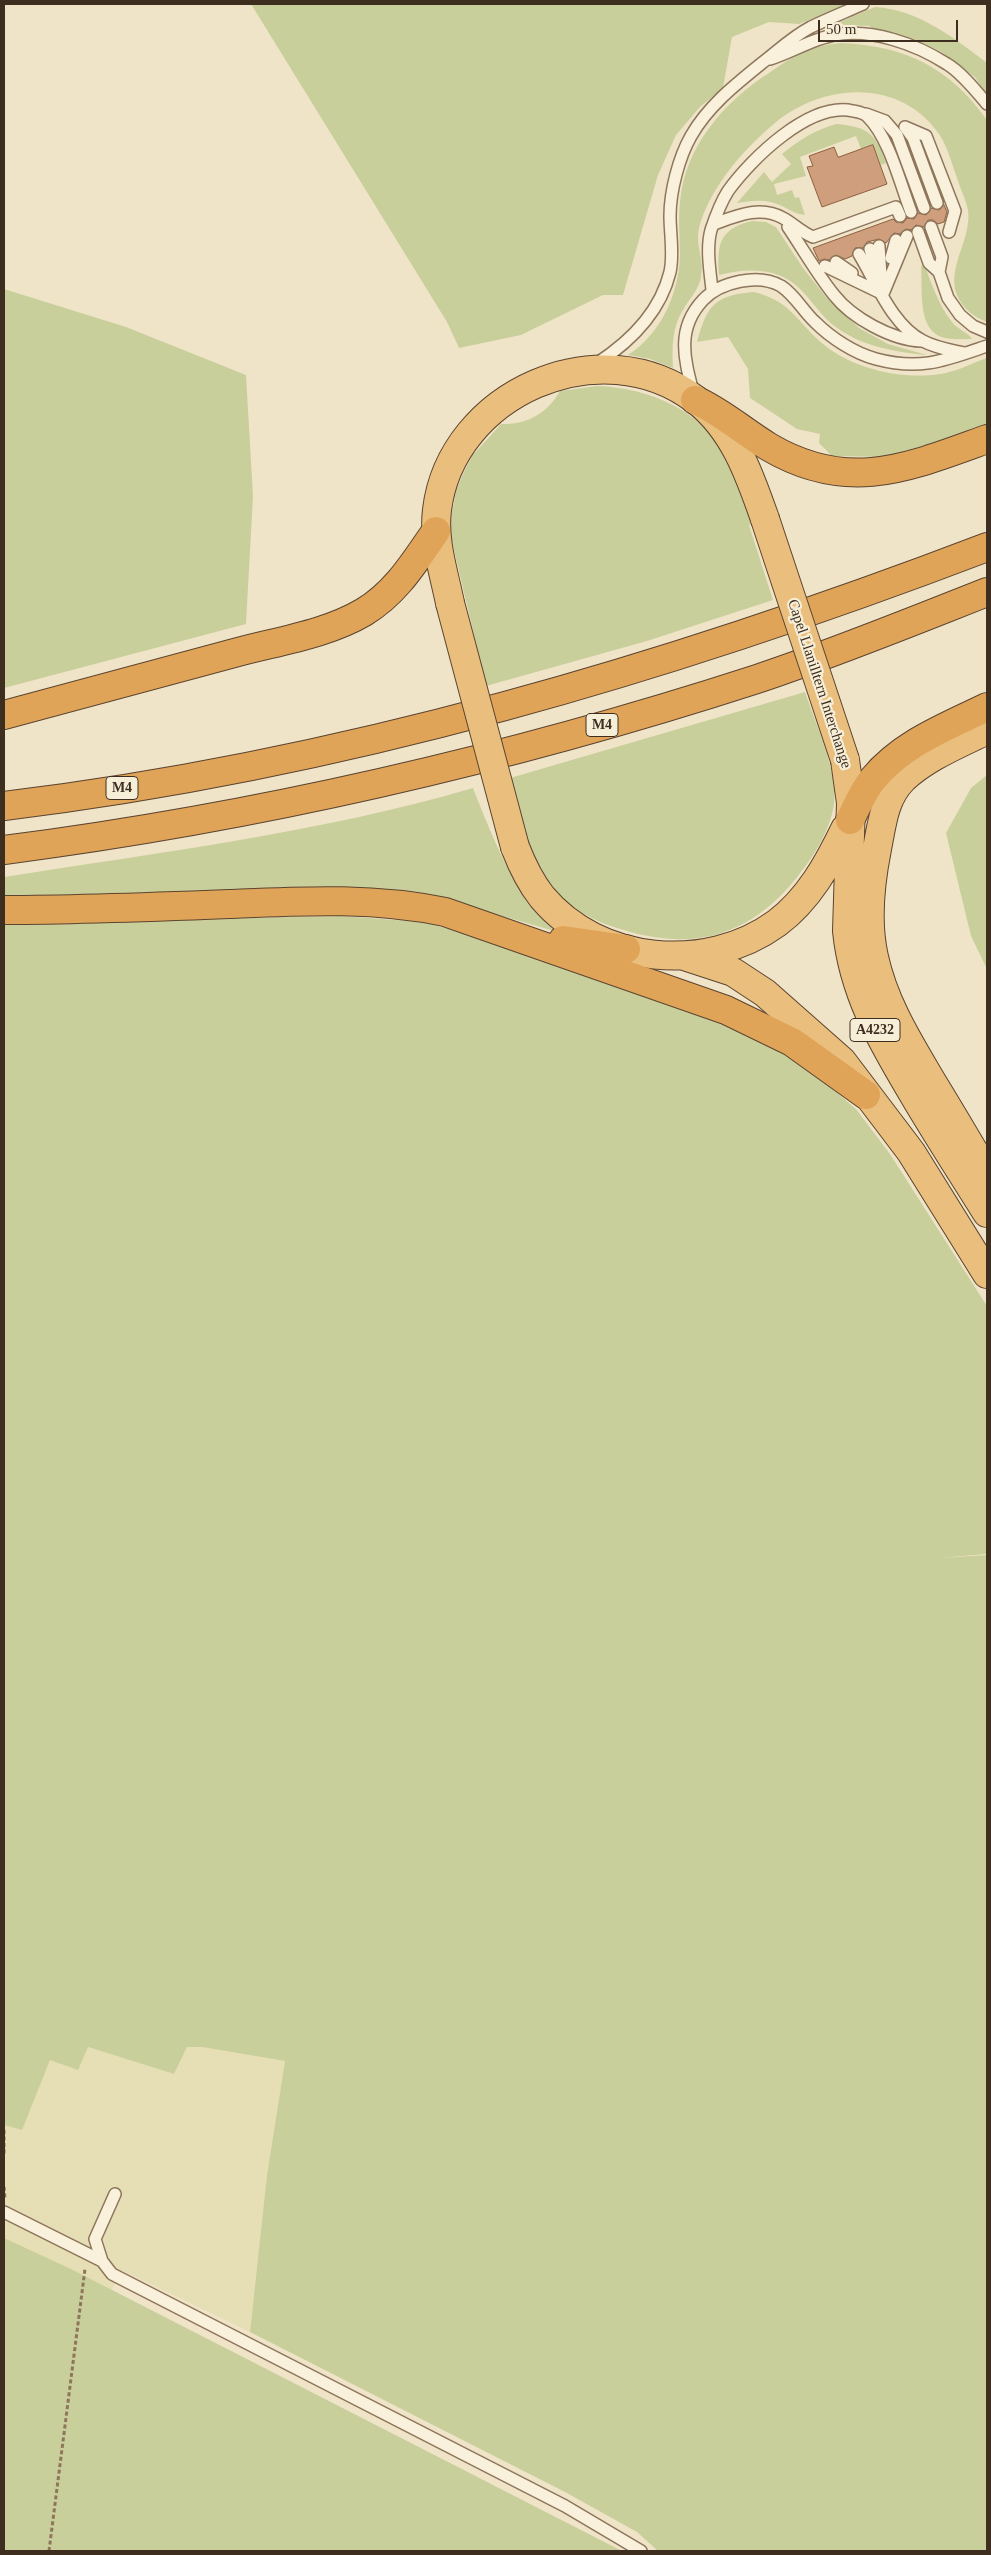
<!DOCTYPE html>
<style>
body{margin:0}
#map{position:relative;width:991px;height:2555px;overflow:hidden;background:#f0e4c8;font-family:Georgia,serif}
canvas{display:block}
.frame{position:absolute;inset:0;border:5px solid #3d2e20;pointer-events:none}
.scale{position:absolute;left:818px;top:20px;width:140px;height:22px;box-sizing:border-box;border:2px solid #3d2e20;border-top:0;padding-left:6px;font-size:15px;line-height:18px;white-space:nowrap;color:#3d2e20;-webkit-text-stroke:4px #f7eed8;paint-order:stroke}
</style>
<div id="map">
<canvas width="991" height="2555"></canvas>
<div class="frame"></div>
<div class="scale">50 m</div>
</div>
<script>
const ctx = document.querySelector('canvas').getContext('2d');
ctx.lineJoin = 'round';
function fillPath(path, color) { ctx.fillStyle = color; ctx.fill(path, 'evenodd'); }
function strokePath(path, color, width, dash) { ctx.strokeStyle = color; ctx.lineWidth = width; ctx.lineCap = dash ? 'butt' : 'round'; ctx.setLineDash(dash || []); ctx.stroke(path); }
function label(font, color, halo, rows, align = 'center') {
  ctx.font = font + ' Georgia,serif'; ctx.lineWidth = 4.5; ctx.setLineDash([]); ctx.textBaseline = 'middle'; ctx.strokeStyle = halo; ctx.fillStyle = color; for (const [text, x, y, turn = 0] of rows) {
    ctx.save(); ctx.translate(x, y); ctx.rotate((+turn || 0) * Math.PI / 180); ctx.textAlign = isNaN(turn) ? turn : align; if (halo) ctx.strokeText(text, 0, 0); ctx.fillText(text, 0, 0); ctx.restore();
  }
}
fillPath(new Path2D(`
 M88 2047 174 2074 187 2047H202L285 2061 267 2175 250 2332 121 2270 112 2290 4 2238V2125L22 2129 50 2059Z`), '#e6deb5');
fillPath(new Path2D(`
 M251 4H848L799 24 769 22 732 37 723 88 700 107 676 135 658 175 623 295H603L521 335 459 348 447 322Z
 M875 7C919 10 953 37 987 63V96L975 77 940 51 912 38 879 32 869 26 844 25 840 22Z
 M841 43C906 46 949 67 987 120V322C974 317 963 309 957 295 946 268 972 239 968 210 966 200 960 188 957 178 951 162 947 143 936 130 896 78 822 84 775 123 745 148 716 181 702 218 692 244 705 255 701 277 699 290 689 299 683 310 672 327 672 348 673 368L650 359 628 355C661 334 679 293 680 255 680 237 678 220 680 202 685 146 724 102 769 73 783 63 799 52 815 48 823 45 833 44 841 43Z
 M836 124C869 127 875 133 886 163L881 165 873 145 861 149 856 136 800 157 806 176 774 184 777 195 792 190 795 198 799 197 805 215C793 214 785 206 774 203 762 199 750 201 737 203L764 172 772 182 791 164 782 154C799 140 815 130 836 124Z
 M752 221 766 222 776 227 803 268 826 297 859 328 888 344 927 355C894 352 860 346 833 325 818 313 808 294 793 283 771 267 744 269 719 275 717 244 719 229 752 221Z
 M924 264C932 284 938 304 952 322 957 329 969 333 972 339 964 339 954 340 945 338 916 332 923 288 921 266Z
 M4 289 126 327 246 375 253 496 246 624 4 688Z
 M754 292C791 301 796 321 823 344 853 369 902 380 940 374 956 372 972 363 987 358V425L944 440 882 457 832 456 819 443 820 434 797 429 750 398 748 369 728 337 697 342C707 305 715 295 754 292Z
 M597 386C649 388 703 410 728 459 738 479 746 502 755 523L749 525 773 600 647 641 486 686 449 529 456 491 463 474 472 456 501 424C526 425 547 414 560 391Z
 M805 692C816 725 838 770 834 805 830 829 816 853 801 872 750 940 688 953 611 926 588 918 559 902 546 881 528 851 521 811 510 778Z
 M987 775V969L971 936 946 833 971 788Z
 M473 788C494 841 513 891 554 931L444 899 4 900V877C162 852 319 833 473 788Z
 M342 916 422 922 463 933 743 1030 782 1052 822 1080 856 1109 890 1154 987 1306V1554L939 1558 987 1555V2551H658L637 2532 565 2492 250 2332 267 2175 285 2061 202 2047H187L174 2074 88 2047 78 2070 50 2060 22 2130 4 2125V923Z
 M4 2238 71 2269 622 2551H4Z`), '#c9cf9b');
const building = new Path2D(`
 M873 145 887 184 822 207 807 167 813 166 809 156 834 147 838 157Z
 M944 205 947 212 944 222 938 224 933 220H928L924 227 916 225 911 230 906 229 900 234 894 233 886 243 879 239 867 242 863 248H855L852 256 845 259 836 255 829 260 824 259 819 261 813 248 893 219 896 222 903 223 907 218 914 219 918 213 926 215 931 208 939 210Z`);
fillPath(building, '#cf9f7d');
strokePath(building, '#8d5f41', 1);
const service = new Path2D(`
 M770 59C792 52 812 39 834 35 871 28 916 44 947 64 962 73 976 91 987 104
 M866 114 885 121 897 135 924 208
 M905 127 926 136 955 211 949 232
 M905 127 913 138 937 203
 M714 224C736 216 760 205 783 218 794 224 801 232 813 237L896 207 900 216
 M788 227C803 249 817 274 834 295 852 318 892 340 921 341
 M931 227 942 257 939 272
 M918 232 929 263 939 272 948 298 960 315 973 326 987 332
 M879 246 882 290
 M870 249 876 270
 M859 254C876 282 892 325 923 341 936 348 950 350 964 353
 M891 258 896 240
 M836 262 852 273
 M825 266 883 294
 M712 290C710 271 706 248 711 230 715 218 721 202 728 191 751 159 810 101 853 111 858 112 864 113 867 116 889 137 900 183 911 212
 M883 294 907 236
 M596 364C630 342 660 313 670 272 674 254 670 234 670 216 670 191 679 157 691 136 708 106 736 84 762 63 779 50 792 37 811 27 828 19 845 12 863 4
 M694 396C685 361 675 330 703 300 720 282 758 273 781 286 795 295 803 311 815 322 831 338 854 353 876 359 921 371 946 360 987 346
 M115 2194 95 2239 102 2261 112 2274 565 2506 641 2551
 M4 2212 102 2261`);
const trunk = new Path2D(`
 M450 603C444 573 433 541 437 510 451 393 601 327 696 400 734 429 750 476 765 519
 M987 730C959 744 926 757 903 779 884 798 882 824 877 849 870 884 866 922 874 957 884 1003 908 1041 931 1080 950 1111 969 1143 987 1174
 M845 760 851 803 847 931C853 992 881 1040 912 1092 936 1133 962 1173 987 1213
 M515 847C522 865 530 882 542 897 599 965 707 974 777 923 809 899 828 864 845 829
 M684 956 733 972 765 993 842 1061 911 1152 987 1274`);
const motorway = new Path2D(`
 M695 400C722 412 744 432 769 447 849 494 909 467 987 439
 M4 715C82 694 160 673 238 652 279 641 327 634 364 612 397 592 415 561 436 531
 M4 806C342 765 670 668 987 547
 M850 820C857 806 863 791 873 779 903 743 946 727 987 707
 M4 850C259 817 513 758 757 679 835 653 911 622 987 592
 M4 910C79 910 154 907 229 904 302 901 372 897 445 912L726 1010 792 1042 866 1095
 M563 940 626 949`);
strokePath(service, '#8d765c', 14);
strokePath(trunk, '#5b4430', 30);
strokePath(motorway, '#5b4430', 30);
strokePath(new Path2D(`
 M4 2130V2155
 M4 2187 5 2198
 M49 2551 85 2269`), '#8d765c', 3, [4, 2.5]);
strokePath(service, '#faf1dc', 11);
strokePath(trunk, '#eabe7c', 28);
strokePath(motorway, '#e0a458', 28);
const trunkBridge = new Path2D(`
 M765 519 845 760
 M450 603 515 847`);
strokePath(trunkBridge, '#5b4430', 30, []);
strokePath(trunkBridge, '#eabe7c', 28);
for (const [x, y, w] of [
 [602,725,32],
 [122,788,32],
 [875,1030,50]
]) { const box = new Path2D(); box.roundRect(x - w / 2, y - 11.5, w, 23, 4); ctx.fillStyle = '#f7eed8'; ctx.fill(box); strokePath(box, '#3d2e20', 1); }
label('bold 14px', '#3d2e20', null, [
 ["M4",602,725],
 ["M4",122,788],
 ["A4232",875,1030]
]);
label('15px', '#3d2e20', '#f7eed8', [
 ["Capel Llanilltern Interchange",819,684,72]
]);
</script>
